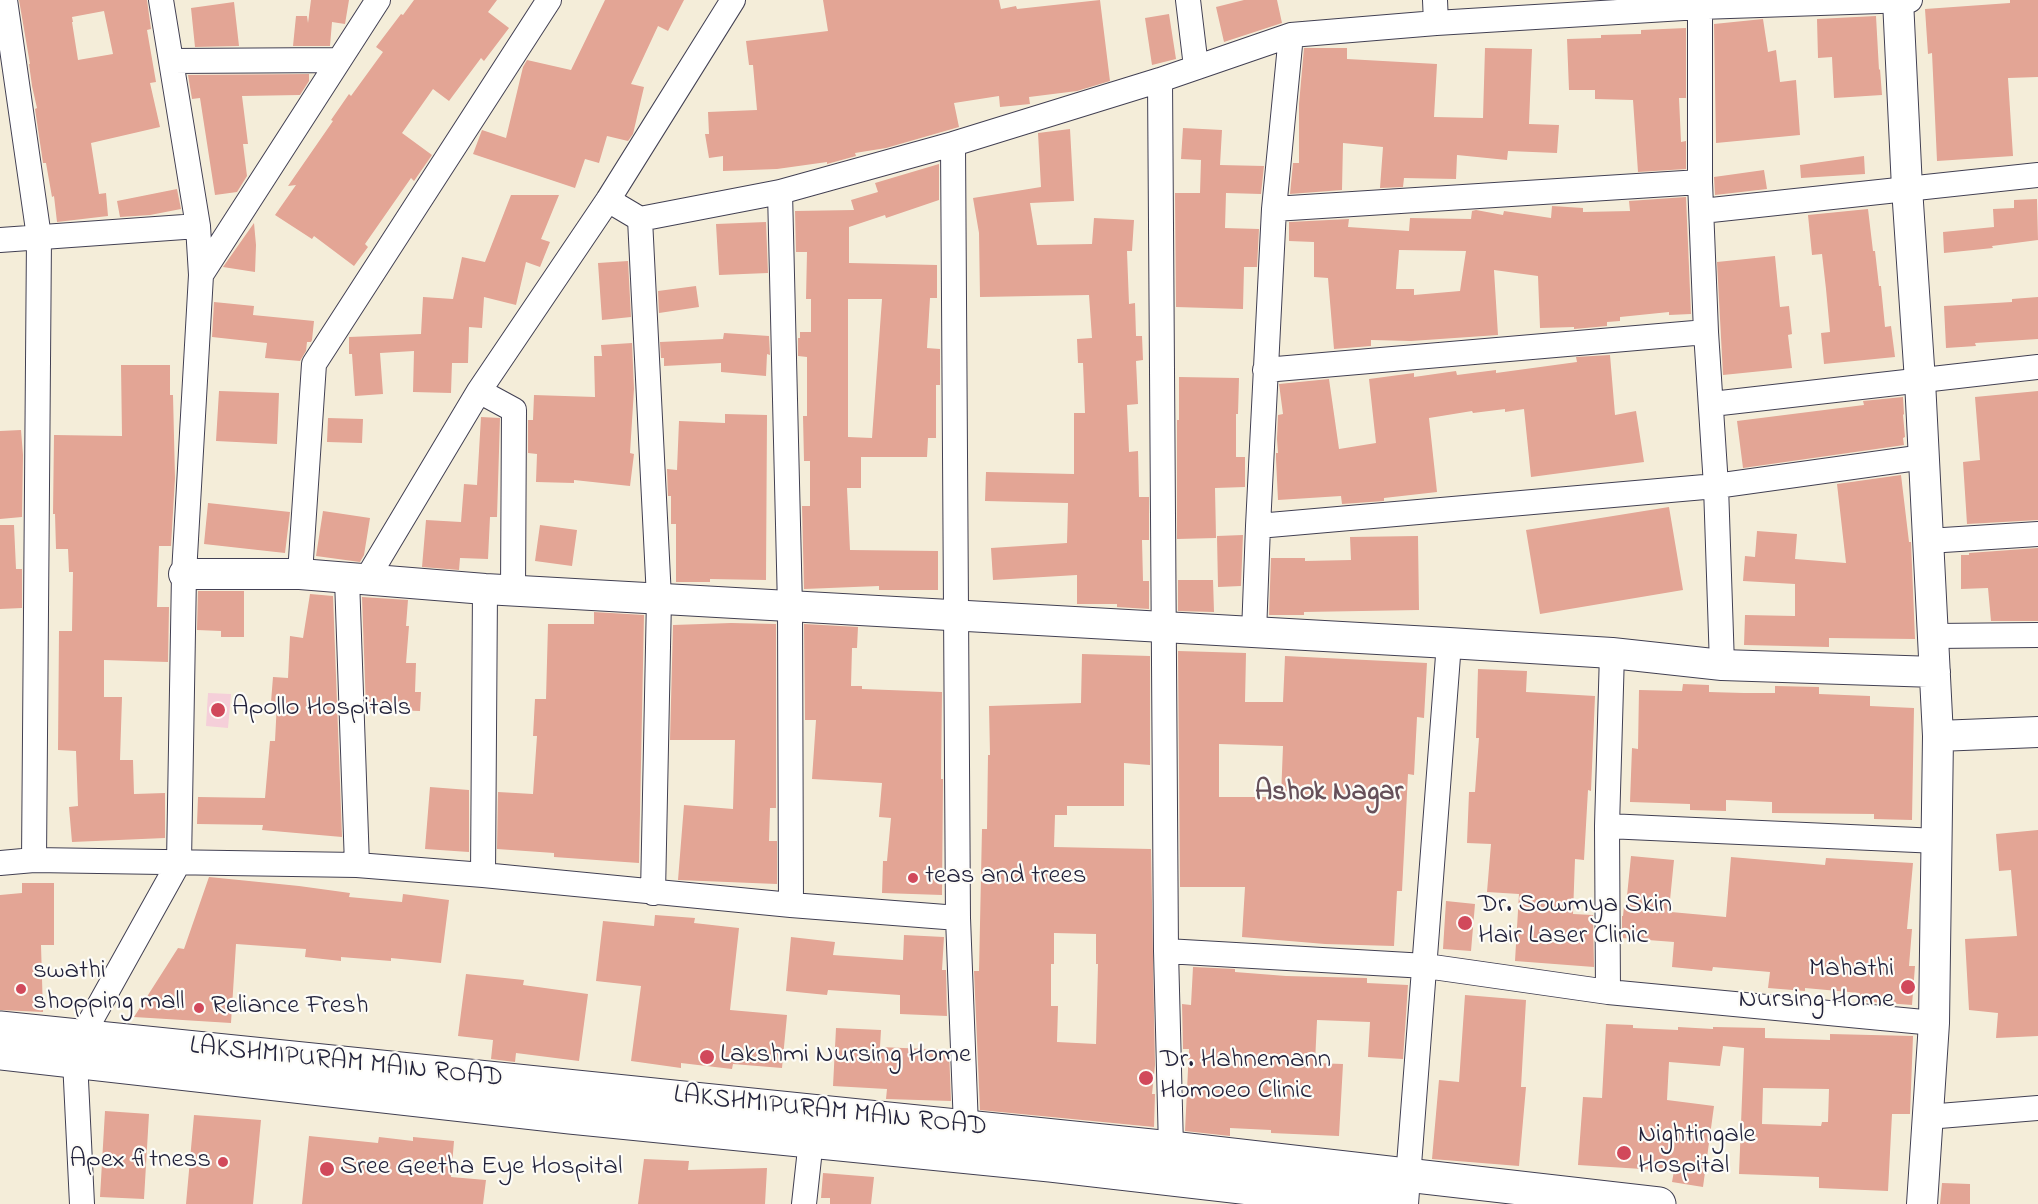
<!DOCTYPE html>
<style>
body{margin:0}
canvas{display:block;background:#f4edd9}
</style>
<canvas width="2038" height="1204"></canvas>
<script>
const ctx = document.querySelector('canvas').getContext('2d');
ctx.lineJoin = 'round';
function fillPath(path, color) { ctx.fillStyle = color; ctx.fill(path, 'evenodd'); }
function strokePath(path, color, width, dash) { ctx.strokeStyle = color; ctx.lineWidth = width; ctx.lineCap = dash ? 'butt' : 'round'; ctx.setLineDash(dash || []); ctx.stroke(path); }
function label(font, color, halo, rows, align = 'center') {
  ctx.font = font + ' "Indie Flower",sans-serif'; ctx.lineWidth = 4.5; ctx.setLineDash([]); ctx.textBaseline = 'middle'; ctx.strokeStyle = halo; ctx.fillStyle = color; for (const [text, x, y, turn = 0] of rows) {
    ctx.save(); ctx.translate(x, y); ctx.rotate((+turn || 0) * Math.PI / 180); ctx.textAlign = isNaN(turn) ? turn : align; if (halo) ctx.strokeText(text, 0, 0); ctx.fillText(text, 0, 0); ctx.restore();
  }
}
fillPath(new Path2D(`
 M208 693 231 694 228 728 206 726Z`), '#f5cfd9');
fillPath(new Path2D(`
 M19 0H147L151 29 147 30 156 82 150 83 160 127 91 143 99 194 106 193 108 216 57 222 54 196 52 197 46 163H43L35 109 37 108 32 86 29 64H30ZM104 11 113 54 78 60 72 22H73L72 17Z
 M311 0H349L345 24 332 22 330 46H293L296 16H307L308 23Z
 M414 0H497L488 12 509 28 484 61 481 58 449 101 433 89 402 133 432 155 414 181 411 178 365 244 368 247 354 266 314 236 312 239 275 215 296 185 288 186 333 121 331 120 349 94 351 96 383 52 376 47 401 14 403 15Z
 M605 0H684L668 31 658 26 631 84 644 87 633 134 628 141 607 136 599 163 585 159 575 188 473 154 482 130 506 138 523 67 527 60 571 70Z
 M823 0H999L1001 9 1016 6 1017 9 1100 0 1110 81 1077 91 1029 97 1030 104 1000 107 999 96 954 103 959 127 886 148 855 153 856 156 827 164V162L777 169 723 171V156L709 158 705 134H709L708 112 757 110 753 65H749L746 41 828 31Z
 M1244 0H1277L1282 23 1224 42 1216 7Z
 M2010 0H2038V77L2008 78 2013 156 1937 161 1932 53 1928 54 1925 9 2010 3Z
 M234 2 239 46 195 47 191 8Z
 M1169 14 1176 59 1152 65 1145 18Z
 M1876 16 1879 70 1880 69 1882 95 1834 98 1832 57 1818 58 1817 19Z
 M1763 19 1768 52 1776 50 1780 82 1796 80 1800 135 1716 143 1714 24Z
 M1686 28V98H1679L1681 142 1686 141V169L1638 172 1633 100 1595 99V90H1569L1567 39 1601 38V35L1641 34V30Z
 M1304 48H1347V59L1437 64 1434 117 1483 118 1485 48 1532 49 1529 124 1559 125 1557 153 1508 151 1507 160 1457 155 1456 179 1404 178 1403 187 1380 188 1383 147 1343 143 1342 190 1290 194 1293 163H1299V104Z
 M309 74V81L300 95 242 96 248 144H243L247 176 237 192 215 195 200 98 192 99 188 75Z
 M1183 128 1222 130 1220 165 1264 166 1261 194 1226 193 1225 228 1259 229 1257 267H1244L1243 309 1176 307 1175 193H1200L1201 160 1181 159Z
 M1070 129 1074 201 1030 203 1037 245 1092 244 1094 218 1134 220 1132 251H1127L1129 304 1135 303 1136 336H1142L1143 360 1136 361 1138 404 1127 405 1129 452 1138 451 1139 497H1149V540H1142L1143 581H1149V609L1117 607V604H1077V575L993 580 991 548 1067 543 1068 503 985 501 986 472 1074 474V413H1085L1083 363H1078L1077 339 1092 338 1089 295 980 297 979 233 973 198 1041 187 1038 133Z
 M1864 156 1865 174 1801 178 1800 165Z
 M939 164V200L886 218 885 215 849 227V263L937 265V298H930L927 348 940 349V385H936V438H928L927 457H861V488H847L850 550 938 551V590H879V586L804 589 802 506H810V461H804L803 416H807V357L798 356V338H800V332H811V299H806L807 252H796L795 211 854 210 851 200 878 192 875 183ZM848 299H882L872 438 848 437Z
 M1764 170 1767 189 1715 195 1714 177Z
 M177 189 181 209 150 215 120 217 117 201Z
 M511 195H559L541 239 550 242 540 267 526 262 516 305 484 297 482 328 469 327 468 363H452L451 393 413 392 414 351 380 353 383 394 355 396 352 354H349V337L421 334 423 297 453 299 462 257 485 262Z
 M1686 197 1691 314 1669 315V312L1620 317V321L1607 322V326L1574 329V327L1540 328 1538 276 1494 270 1498 335 1411 341 1371 340V346L1334 349 1328 278 1314 277V242L1289 241V222L1349 219 1348 227 1409 231 1410 218 1471 219 1472 211 1476 210 1503 215 1504 211 1551 218 1552 206 1583 208V212L1630 211 1629 201ZM1399 250 1466 251 1460 291 1414 295V289H1396Z
 M2037 199 2038 240 1992 246 1993 248 1944 253 1943 232 1994 227 1993 209 2014 208V200Z
 M1868 209 1873 251H1875L1879 286H1881L1885 327 1891 326 1895 357 1824 364 1821 333 1830 332 1826 289 1822 254 1812 255 1808 215Z
 M766 222 768 273 719 275 716 224Z
 M254 223 256 245 255 272 223 267Z
 M1775 256 1780 307 1789 306 1792 334 1788 335 1792 368 1723 375 1717 262Z
 M628 261 631 317 602 320 598 263Z
 M696 286 699 307 659 313 658 291Z
 M2038 297V339L1975 343 1976 346 1946 348 1944 306 2012 302V299Z
 M214 302 254 306 253 315 314 321 312 340 311 342H307L306 351 300 361 265 358 267 343 212 337Z
 M724 333 769 336 770 355 767 354 766 376 721 372V363L664 366V358H661L660 342 723 339Z
 M632 343 634 389 630 453 634 454 630 486 574 480V483L536 482 537 454 528 453V420H533L534 395 595 397 594 356H602L601 345Z
 M1610 355 1615 415 1636 411 1644 462 1531 477 1524 409 1505 412V409L1473 413 1472 411 1429 418 1437 492 1384 498V501L1342 504 1341 496 1278 500 1276 459V453H1278L1277 439 1278 415 1283 414 1279 384 1329 379 1339 449 1376 443 1369 379 1414 373V377L1456 371 1457 375 1496 370V373L1577 362 1576 357Z
 M121 365H170V395H173L175 478 171 546H159L157 607H169L168 662 104 660V697H122L120 760H133L134 794 165 793V838L72 842 69 807 78 806 76 751 58 750 59 631H72L73 572H69L68 549H56L55 514H53L54 435 122 436Z
 M1179 377 1239 378 1238 414H1236V457H1245V487L1215 488 1216 538 1177 539V420H1179Z
 M219 391 279 393 277 444 216 441Z
 M2038 391V520L1967 524 1963 462 1980 460 1975 397Z
 M1903 397 1904 414 1903 415 1905 437 1903 438 1904 445 1743 468 1737 421 1864 405 1863 401Z
 M725 414 767 415 766 580 710 579V582H676V524H671V496H668L667 469 677 470 679 421 725 423Z
 M481 417 500 418 497 517H490L488 559 460 558 459 570 422 567 426 520 461 522 464 484 477 485Z
 M328 418 363 419 362 443 327 442Z
 M21 430 23 455 22 517 0 519V431Z
 M1901 475 1909 542H1911L1915 639 1829 638V647L1744 645 1745 615 1795 616V584L1743 581 1745 556 1755 557 1757 531 1797 534 1795 559 1846 563 1837 484Z
 M208 503 290 512 285 553 204 544Z
 M1669 507 1683 590 1540 614 1526 530Z
 M323 511 370 518 364 555 360 562 316 556Z
 M0 525H14L16 569H22V608L0 609Z
 M540 525 577 530 572 566 535 561Z
 M1243 535 1241 586 1218 587 1217 536Z
 M1418 536 1419 610 1304 612V615H1269L1271 558H1305V561L1351 560 1350 537Z
 M2038 548V621H1991L1988 588 1961 589V555H1969V553Z
 M1178 580H1213L1214 612 1178 611Z
 M198 591H244V637H221V631L197 630Z
 M310 594 333 596 342 837 262 830 263 825 197 824 198 797 265 798 270 741H275L277 702H271L273 677 288 678 290 636 303 638Z
 M362 597 408 600 406 626H409L406 663H416L415 692H421L420 711 366 709Z
 M594 612 644 615 639 863 554 857V853L497 849 498 792 533 794 537 736H533L535 699H546L548 624H594Z
 M731 623 776 624V808H770L769 841H777V884L678 880 684 805 733 809 735 740H670L673 625Z
 M804 624 858 627 857 648H852L851 686H862V689L942 692 941 779H943L942 895 882 893 883 861H887L891 818 879 817 882 783 812 779 816 720H805Z
 M1178 651 1246 653 1245 702H1283L1285 656 1427 663 1424 718 1417 717 1414 775 1408 774 1402 891H1397L1394 946 1325 944 1242 937 1245 887H1180ZM1219 744 1283 746 1281 797H1219Z
 M1082 654 1150 656V765L1124 763V806H1067V815H1055L1054 847 1151 849 1155 1065 1152 1094H1155L1154 1127 980 1110 974 971H979L982 829H987L988 755H990L989 706 1081 703ZM1054 933 1096 934V964H1098L1096 1044 1057 1042 1058 1006H1051V964H1054Z
 M1478 669 1527 671 1526 692 1595 696 1591 791 1588 790 1584 860 1575 859 1573 914 1593 915 1594 967 1515 961 1519 894 1487 892 1491 844 1467 843 1469 792H1475L1479 738H1476Z
 M1683 684 1709 685V692L1744 693H1775V686L1819 687V694L1870 696V706L1914 708 1912 820 1874 819V814L1772 813V802L1726 800V811L1690 810V804L1630 802 1632 748 1638 749 1639 690 1682 691Z
 M430 787 469 790V852L425 849Z
 M2038 830V1036L1996 1038 1998 1013 1969 1010 1965 939 2017 936 2011 870 1999 871 1996 834Z
 M1631 856 1674 860 1669 910H1671V912L1726 917 1731 857 1825 865 1826 858 1913 863 1907 929H1912L1909 966H1915L1912 1005 1859 1001 1860 993 1805 988V991L1768 988 1770 972 1713 967 1712 971 1672 967 1674 942 1622 938V916H1623L1624 906H1626Z
 M209 877 299 886 350 893 349 897 402 902 403 894 449 900 441 963 391 958V961L341 957V961L305 957 306 949 236 944 231 1023 134 1017 178 948 184 949Z
 M22 883H54V945H41L43 1012 0 1010V895L22 893Z
 M1446 901 1475 904 1471 951 1443 949Z
 M655 915 695 918 694 923 739 928 730 1010 787 1015 782 1068 733 1064 732 1069 681 1063V1068L631 1061 641 986 596 981 603 921 654 926Z
 M904 935 944 937 942 970H946L947 1016 900 1014V995L828 990 827 995 786 991 791 937 835 942 833 955 903 960Z
 M1193 967 1235 969V972L1286 976 1367 978V983L1408 985 1403 1059 1368 1057 1370 1022 1317 1020 1315 1063 1343 1064 1339 1136 1271 1133V1130L1230 1128V1136L1185 1131 1189 1049H1183L1182 1004 1191 1005Z
 M466 974 524 980 523 985 588 994 579 1061 516 1053 515 1062 491 1059 493 1040 458 1036Z
 M1465 995 1526 1000 1521 1087H1526L1519 1166 1432 1159 1439 1080 1459 1082Z
 M1606 1024 1633 1025V1028L1678 1030V1027L1713 1029V1027L1765 1028V1038L1830 1040V1034L1913 1036 1910 1114H1892L1888 1191 1819 1188V1177L1739 1174 1744 1048 1723 1046 1720 1066 1669 1062 1667 1100 1714 1106 1703 1187 1672 1182 1674 1171 1578 1165 1583 1097 1602 1098ZM1763 1088 1829 1089 1828 1122H1822L1821 1126 1762 1124Z
 M836 1028 881 1030 880 1047 949 1050 951 1101 886 1099 887 1089 833 1086Z
 M105 1111 149 1114 144 1199 100 1197Z
 M194 1115 261 1120 253 1204H186Z
 M309 1136 378 1143 379 1137 413 1141V1137L454 1141 451 1177 486 1180 483 1204H302Z
 M644 1159 689 1161 688 1170 767 1168 765 1204H638Z
 M823 1173 874 1177 871 1204H830V1198H821Z
 M1942 1183 1970 1184V1204H1940Z`), '#e3a595');
const minor = new Path2D(`
 M5 0 39 237 34 860
 M1188 0 1196 67
 M1435 0 1436 23
 M1700 7V182L1706 332 1716 486 1722 665
 M172 61 339 60
 M1160 80 1166 951 1171 1148
 M953 144 958 918 966 1127
 M780 192 790 607 791 905
 M608 200 640 219 780 192 953 144 1160 80 1291 35 1436 23 1700 7 1910 0
 M1274 209 1700 182
 M1702 211 2038 175
 M640 219 659 598 653 893
 M0 240 198 226
 M201 275 378 0
 M1265 370 1706 332
 M479 391 514 410 513 590
 M1712 404 2038 367
 M1258 526 1716 486 1924 457
 M1928 541 2038 534
 M300 574 314 364 549 0
 M347 579 357 865
 M366 580 479 391 608 200 733 0
 M1254 633 1258 526 1274 209 1291 35
 M1934 636 2038 635
 M1607 826 1938 841
 M0 863 34 860 357 865 483 875 791 905 958 918
 M483 875 485 589
 M1166 951 1426 966 1608 992 1934 1023
 M1608 992 1607 826 1612 653
 M1927 1117 2038 1108
 M82 1204 75 1060 81 1038 179 862 184 574 201 275 198 226 161 0
 M804 1204 811 1140
 M1406 1204 1449 643`);
const tertiary = new Path2D(`
 M1898 0 1907 188 1920 381 1938 736 1934 1023 1922 1204
 M184 574H300L485 589 1449 643 1612 653 1722 665 1935 672
 M1938 736 2038 732`);
const secondary = new Path2D(`
 M0 1028 1171 1148 1659 1204
 M0 1053 570 1117 1050 1165 1388 1204`);
strokePath(minor, '#424053', 26);
strokePath(tertiary, '#424053', 32);
strokePath(secondary, '#424053', 35);
strokePath(minor, '#fff', 24);
strokePath(tertiary, '#fff', 30);
strokePath(secondary, '#fff', 33);
for (const [x, y, r, color] of [
 [218,710,8,"#d1495b"],
 [913,878,6,"#d1495b"],
 [1465,923,8,"#d1495b"],
 [1908,987,8,"#d1495b"],
 [21,989,6,"#d1495b"],
 [199,1008,6,"#d1495b"],
 [707,1057,8,"#d1495b"],
 [1146,1078,8,"#d1495b"],
 [1624,1153,8,"#d1495b"],
 [223,1162,6,"#d1495b"],
 [327,1169,8,"#d1495b"]
]) { const dot = new Path2D(); dot.arc(x, y, r, 0, 2 * Math.PI); ctx.fillStyle = color; ctx.fill(dot); strokePath(dot, '#fdfcf7', 2); }
label('27px', '#22223b', '#fdfcf7', [
 ["Apollo Hospitals",232,710],
 ["teas and trees",925,878],
 ["Dr. Sowmya Skin",1478,907],
 ["Hair Laser Clinic",1478,938],
 ["Mahathi",1894,971,"right"],
 ["Nursing Home",1894,1002,"right"],
 ["swathi",33,973],
 ["shopping mall",33,1004],
 ["Reliance Fresh",211,1008],
 ["Lakshmi Nursing Home",720,1057],
 ["Dr. Hahnemann",1160,1062],
 ["Homoeo Clinic",1160,1093],
 ["Nightingale",1638,1137],
 ["Hospital",1638,1168],
 ["Apex fitness",211,1162,"right"],
 ["Sree Geetha Eye Hospital",340,1169]
], 'left');
label('27px', '#22223b', '#fdfcf7', [
 ["LAKSHMIPURAM MAIN ROAD",346,1064,6],
 ["LAKSHMIPURAM MAIN ROAD",830,1113,6]
]);
label('bold 28px', '#66505a', '#fdfcf7', [
 ["Ashok Nagar",1329,794]
]);
</script>
